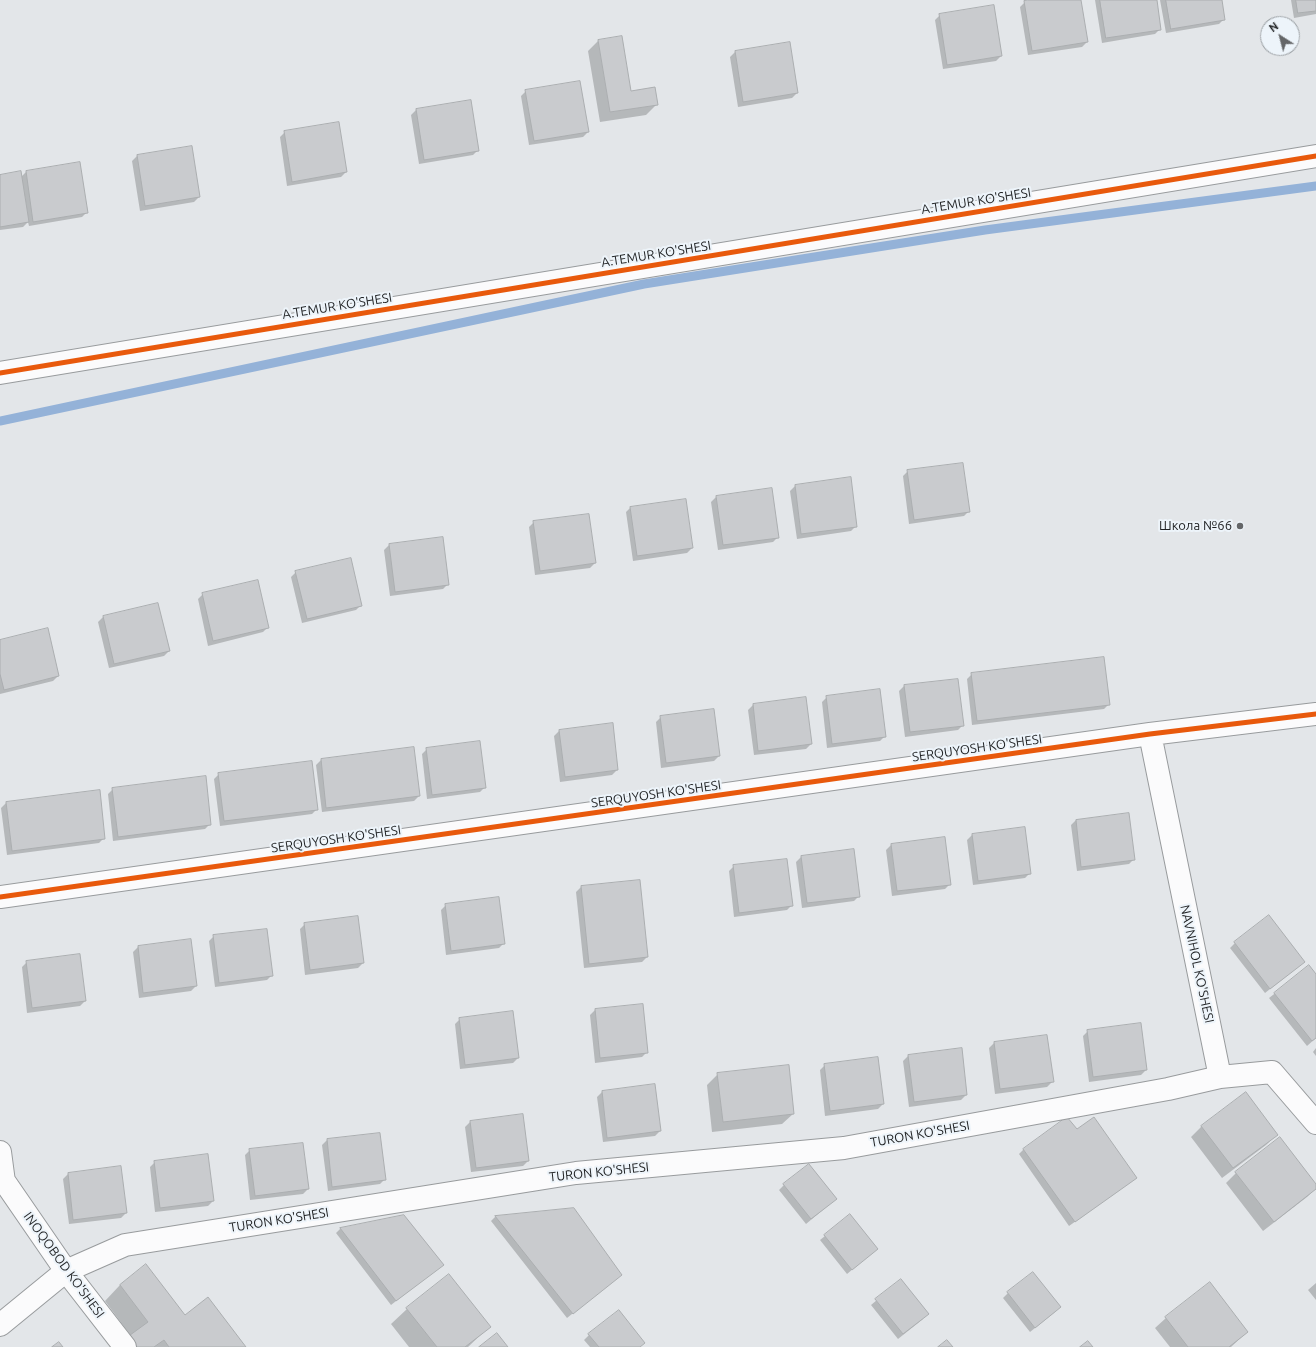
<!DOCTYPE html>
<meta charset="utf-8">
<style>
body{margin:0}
#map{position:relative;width:1316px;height:1347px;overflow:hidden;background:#e3e6e9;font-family:Ubuntu,sans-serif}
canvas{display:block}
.north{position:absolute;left:1260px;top:16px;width:40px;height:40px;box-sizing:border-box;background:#edf4fa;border:1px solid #9ba0a4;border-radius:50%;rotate:324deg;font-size:11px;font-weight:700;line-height:16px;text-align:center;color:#1f2123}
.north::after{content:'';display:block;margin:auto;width:14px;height:18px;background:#646668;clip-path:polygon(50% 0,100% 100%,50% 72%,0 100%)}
</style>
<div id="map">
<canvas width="1316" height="1347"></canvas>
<div class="north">N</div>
</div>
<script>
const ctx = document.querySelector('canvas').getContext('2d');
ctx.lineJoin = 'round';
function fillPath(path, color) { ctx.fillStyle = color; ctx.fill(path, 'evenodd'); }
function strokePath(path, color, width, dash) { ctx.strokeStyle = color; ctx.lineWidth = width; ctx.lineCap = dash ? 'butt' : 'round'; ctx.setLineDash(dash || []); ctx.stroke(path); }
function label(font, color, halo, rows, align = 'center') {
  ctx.font = font + ' Ubuntu,sans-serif'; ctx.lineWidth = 4; ctx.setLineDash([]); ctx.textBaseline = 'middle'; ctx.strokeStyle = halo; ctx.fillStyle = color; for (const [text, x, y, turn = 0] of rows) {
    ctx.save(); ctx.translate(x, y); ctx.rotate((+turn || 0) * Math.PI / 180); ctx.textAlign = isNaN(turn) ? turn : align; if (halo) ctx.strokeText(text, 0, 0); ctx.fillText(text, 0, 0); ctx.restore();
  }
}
fillPath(new Path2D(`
 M1034 0H1080L1087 42 1082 47 1028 55 1020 7 1025 2Z
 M1095 0H1156L1160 29 1155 34 1102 43Z
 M1160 0H1221L1224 19 1219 24 1166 33Z
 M1291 0H1316V14L1294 18Z
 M940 15 1001 56 996 61 943 69 935 20Z
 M598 41 630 92 657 104 646 115 600 122 588 51Z
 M735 52 797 93 792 98 738 107 730 57Z
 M526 91 588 132 583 137 529 145 521 96Z
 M416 110 478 150 473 155 419 164 411 115Z
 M285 132 346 172 341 177 287 186 280 137Z
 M191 148 199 197 194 202 140 211 132 161 137 156Z
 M80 163 87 212 82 217 29 226 28 222 23 227 0 230V176L21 177 26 172Z
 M908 471 969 511 964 516 909 524 903 476Z
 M795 486 856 526 851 531 797 539 790 491Z
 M716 497 778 537 773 542 718 550 711 502Z
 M631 507 692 548 687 553 633 561 626 512Z
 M534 522 595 563 590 568 535 575 529 527Z
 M389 545 448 584 443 589 390 596 384 550Z
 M296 572 361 605 356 610 302 623 291 577Z
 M203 594 268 627 263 632 208 646 198 599Z
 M103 617 169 651 164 656 109 668 98 622Z
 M0 641 58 676 53 681 0 694Z
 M972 674 1109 704 1104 709 972 725 967 679Z
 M904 686 963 725 958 730 905 737 899 691Z
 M827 697 885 736 880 741 827 748 822 702Z
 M805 698 811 744 806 749 754 755 748 710 753 705Z
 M661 717 719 756 714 761 661 768 656 722Z
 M612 724 617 770 612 775 560 782 554 736 559 731Z
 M413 749 419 796 414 801 322 812 316 765 321 760Z
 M427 749 485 787 480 792 427 799 422 754Z
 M219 774 317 809 312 814 220 826 214 779Z
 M113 789 210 824 205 829 113 841 108 794Z
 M6 803 104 838 99 843 7 855 1 808Z
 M1128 814 1134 859 1129 864 1077 871 1071 825 1076 820Z
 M972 835 1030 873 1025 878 973 885 967 840Z
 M891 845 950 884 945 889 892 896 886 850Z
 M801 857 859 896 854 901 802 908 796 862Z
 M734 866 792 905 787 910 734 917 729 871Z
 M639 881 647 957 642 962 584 968 576 892 581 887Z
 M446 905 504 943 499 948 446 955 441 910Z
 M305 924 363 963 358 968 305 975 300 929Z
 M214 936 272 975 267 980 215 987 209 941Z
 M190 940 196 986 191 991 139 998 133 952 138 947Z
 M1235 943 1298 967 1265 993 1230 948Z
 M27 962 85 1001 80 1006 27 1013 22 967Z
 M1309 967 1316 976V1038L1307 1046 1269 998Z
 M595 1010 647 1052 642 1057 595 1063 590 1015Z
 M460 1019 518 1058 513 1063 460 1069 455 1024Z
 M1088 1031 1146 1070 1141 1075 1089 1082 1083 1036Z
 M994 1043 1052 1082 1047 1087 995 1094 989 1048Z
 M1316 1048V1056L1313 1052Z
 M961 1049 966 1095 961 1100 909 1107 903 1061 908 1056Z
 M825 1065 883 1104 878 1109 825 1116 820 1070Z
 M718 1074 793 1114 782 1124 712 1132 707 1085Z
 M602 1092 660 1131 655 1136 603 1142 597 1097Z
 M1245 1093 1276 1135 1266 1145 1222 1178 1191 1137 1201 1127Z
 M470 1122 528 1161 523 1166 471 1172 465 1127Z
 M1076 1131 1136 1177 1131 1182 1069 1226 1019 1154 1023 1150Z
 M379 1134 385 1179 380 1184 328 1191 322 1145 327 1140Z
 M250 1150 308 1189 303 1194 250 1200 245 1155Z
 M155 1162 213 1201 208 1206 155 1212 150 1167Z
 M1236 1173 1316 1185V1188L1307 1197 1263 1231 1226 1183Z
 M68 1174 126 1213 121 1218 69 1224 63 1179Z
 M784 1185 836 1199 806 1224 779 1190Z
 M574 1209 616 1279 567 1318 491 1221 495 1217Z
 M341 1228 442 1265 391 1305 336 1233Z
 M825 1236 877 1249 847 1274 820 1240Z
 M146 1265 185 1316 245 1347H119L131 1336 105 1301 120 1285Z
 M901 1280 923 1319 898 1339 871 1305Z
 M1316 1283V1300L1308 1290Z
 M1008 1293 1055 1312 1030 1332 1003 1298Z
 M407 1309 490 1326 468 1347H409L391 1324Z
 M1166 1318 1247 1332 1231 1347H1170L1155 1328Z
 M589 1335 640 1347H590L584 1340Z`), '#0003');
strokePath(new Path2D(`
 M0 421 644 284 985 230 1316 186`), '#94b2d8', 9);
const building = new Path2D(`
 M1028 0H1081L1088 42 1032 51 1024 1Z
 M1100 0H1157L1161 30 1106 38Z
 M1166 0H1222L1225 20 1171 29Z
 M1296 0H1316V11L1298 13Z
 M994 5 1002 56 947 65 939 14Z
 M622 36 631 91 655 87 658 105 610 112 598 40Z
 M790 42 798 93 743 102 735 51Z
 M580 81 589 132 534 141 525 90Z
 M471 100 479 151 424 160 416 109Z
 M339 122 347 172 292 182 284 131Z
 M192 146 200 197 145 206 137 155Z
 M80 162 88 213 33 222 26 171Z
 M21 171 29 222 0 227V175Z
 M963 463 970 512 914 520 907 470Z
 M851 477 857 527 801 534 795 485Z
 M772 488 779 538 723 545 716 496Z
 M686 499 693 548 637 556 630 507Z
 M589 514 596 563 540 571 533 521Z
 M443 537 449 585 395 592 389 544Z
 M351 558 362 606 307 619 295 571Z
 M258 580 269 628 213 641 202 593Z
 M158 603 170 651 114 664 103 616Z
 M48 628 59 676 4 690 0 674V640Z
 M1104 657 1110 705 977 721 971 673Z
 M958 679 964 726 910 732 904 685Z
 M880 689 886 737 832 744 826 696Z
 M806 697 812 744 758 751 753 704Z
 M714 709 720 756 666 763 660 716Z
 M613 723 618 770 565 777 559 730Z
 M480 741 486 788 432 795 426 748Z
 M414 747 420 796 326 808 321 759Z
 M312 761 318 810 224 821 218 773Z
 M206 776 211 825 118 837 112 788Z
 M100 790 105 839 12 851 6 802Z
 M1129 813 1135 860 1081 867 1076 820Z
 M1025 827 1031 874 978 881 972 834Z
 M945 837 951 885 897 891 891 844Z
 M854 849 860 897 807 903 801 856Z
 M787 859 793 906 739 913 733 865Z
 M640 880 648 957 589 964 581 886Z
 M499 897 505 944 451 951 445 904Z
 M1269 915 1305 962 1270 989 1234 942Z
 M358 916 364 963 310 970 304 923Z
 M267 929 273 976 219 983 213 935Z
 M191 939 197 986 143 993 138 946Z
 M80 954 86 1001 32 1008 26 961Z
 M1309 965 1316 974V1038L1312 1041 1274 993Z
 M643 1004 648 1053 600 1058 595 1009Z
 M513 1011 519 1058 465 1065 459 1018Z
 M1141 1023 1147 1070 1093 1077 1087 1030Z
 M1047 1035 1054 1082 1000 1089 994 1042Z
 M962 1048 967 1095 914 1102 908 1055Z
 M878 1057 884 1104 830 1111 824 1064Z
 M789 1065 794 1114 723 1122 717 1073Z
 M655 1084 661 1131 607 1138 602 1091Z
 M1246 1092 1278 1135 1233 1168 1201 1126Z
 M523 1114 529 1161 476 1168 470 1121Z
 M1067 1117 1077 1129 1094 1117 1137 1178 1075 1222 1023 1149Z
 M380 1133 386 1180 332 1187 327 1139Z
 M1280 1137 1316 1184V1189L1274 1222 1235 1172Z
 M303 1143 309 1189 255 1196 249 1149Z
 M208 1154 214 1201 160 1208 154 1161Z
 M809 1164 837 1199 811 1219 783 1184Z
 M121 1166 127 1213 73 1220 68 1173Z
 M574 1208 622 1275 573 1314 495 1216Z
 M850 1214 878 1249 852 1270 824 1235Z
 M404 1215 444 1265 396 1301 340 1228Z
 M146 1264 185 1315 208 1297 246 1347H169L164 1340 154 1347H133L126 1338 148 1322 120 1285Z
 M1033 1272 1061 1307 1035 1328 1007 1292Z
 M449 1274 491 1327 465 1347H437L406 1308Z
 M901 1279 929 1314 903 1334 875 1299Z
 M1210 1282 1248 1332 1229 1347H1188L1165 1317Z
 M619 1310 645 1343 640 1347H599L588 1334Z
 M497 1333 508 1347H479Z
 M947 1340 953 1347H938Z
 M1088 1341 1093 1347H1080Z
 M59 1342 63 1347H52Z`);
fillPath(building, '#c9cbce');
strokePath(building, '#abaeb0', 1);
const minor = new Path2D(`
 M0 373 1316 156
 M1150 734 1220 1077 1272 1072 1316 1123
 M0 897 1150 734 1316 714
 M0 1152 4 1182
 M0 1175 66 1271 125 1347
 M0 1325 66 1271 125 1245 576 1173 844 1148 1168 1089 1220 1077`);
strokePath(minor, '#989b9d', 24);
strokePath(minor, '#fbfbfc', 22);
strokePath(new Path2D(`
 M0 373 1316 156
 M0 897 1150 734 1316 714`), '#e8590c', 5);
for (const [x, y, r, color] of [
 [1240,526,4,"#646668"]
]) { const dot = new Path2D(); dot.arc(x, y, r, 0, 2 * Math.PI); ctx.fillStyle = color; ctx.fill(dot); strokePath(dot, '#edf4fa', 1.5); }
label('13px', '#1f2123', '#edf4fa', [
 ["A.TEMUR KO'SHESI",976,201,-9],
 ["A.TEMUR KO'SHESI",656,254,-9],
 ["A.TEMUR KO'SHESI",337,306,-9],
 ["SERQUYOSH KO'SHESI",977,748,-8],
 ["SERQUYOSH KO'SHESI",656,794,-8],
 ["SERQUYOSH KO'SHESI",336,839,-8],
 ["NAVNIHOL KO'SHESI",1197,964,78],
 ["TURON KO'SHESI",920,1134,-10],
 ["TURON KO'SHESI",599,1172,-6],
 ["TURON KO'SHESI",279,1220,-9],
 ["INOQOBOD KO'SHESI",64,1265,54]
]);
label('13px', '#1f2123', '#edf4fa', [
 ["Школа №66",1232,526]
], 'right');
</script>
